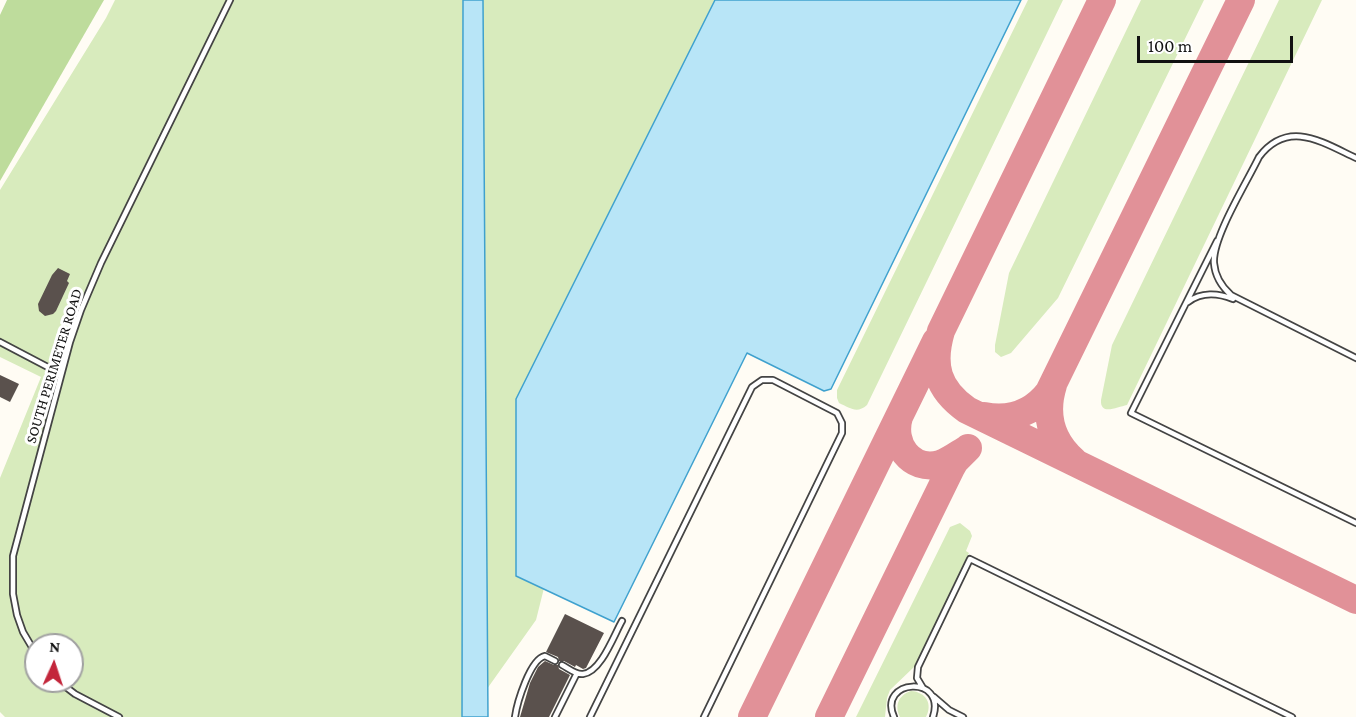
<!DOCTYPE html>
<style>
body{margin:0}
#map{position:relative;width:1356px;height:717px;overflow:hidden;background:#fffcf4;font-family:"Crimson Pro",serif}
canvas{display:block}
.north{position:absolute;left:24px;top:633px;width:60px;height:60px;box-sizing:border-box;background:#fff;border:2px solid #a0a0a0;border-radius:50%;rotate:3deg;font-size:16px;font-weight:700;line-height:24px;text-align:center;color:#111}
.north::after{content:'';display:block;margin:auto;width:21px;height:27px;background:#c3263b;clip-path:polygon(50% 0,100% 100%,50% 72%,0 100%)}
.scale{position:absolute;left:1137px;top:36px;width:156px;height:27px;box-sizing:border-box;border:3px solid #111;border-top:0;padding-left:8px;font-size:18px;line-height:21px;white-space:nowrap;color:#111;-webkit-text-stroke:4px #fff;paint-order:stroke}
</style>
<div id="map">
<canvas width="1356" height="717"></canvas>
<div class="north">N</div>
<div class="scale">100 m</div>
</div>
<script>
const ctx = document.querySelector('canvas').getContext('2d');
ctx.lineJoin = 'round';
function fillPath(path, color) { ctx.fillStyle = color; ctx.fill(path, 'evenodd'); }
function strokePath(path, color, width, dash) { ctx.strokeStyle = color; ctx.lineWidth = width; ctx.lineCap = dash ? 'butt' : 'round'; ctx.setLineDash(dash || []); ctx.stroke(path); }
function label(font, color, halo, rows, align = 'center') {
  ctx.font = font + ' "Crimson Pro",serif'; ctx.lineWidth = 6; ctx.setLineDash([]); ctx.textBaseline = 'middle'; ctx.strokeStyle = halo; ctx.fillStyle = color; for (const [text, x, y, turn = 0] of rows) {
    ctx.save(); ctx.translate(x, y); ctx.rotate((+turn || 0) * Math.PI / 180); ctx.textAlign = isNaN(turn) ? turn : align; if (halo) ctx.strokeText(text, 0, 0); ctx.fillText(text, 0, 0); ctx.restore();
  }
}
fillPath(new Path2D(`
 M115 0H715L516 399V576L544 588 536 620 467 717H5L0 712V478L41 377 0 357V190L106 18ZM36 645H72V681H36Z
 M1028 0H1063L867 405C857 414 850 408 839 403L837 398V390Z
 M1141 0H1204L1058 298 1011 353 1001 357 995 352V345L1009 273Z
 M1279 0H1322L1127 405C1117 407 1100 416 1101 400L1112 345Z
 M960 523 970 531 972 536 966 551 969 553 914 667 890 690 887 698 885 717H856L950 527Z
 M911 691C926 692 933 704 926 717H900C894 705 899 695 911 691Z`), '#d8ebbd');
fillPath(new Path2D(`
 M7 0H104L0 181V15Z`), '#bedc9c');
const water = new Path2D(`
 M463 0H483L488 717H462Z
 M715 0H1021L831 389 824 391 747 353 614 622 516 576V399Z`);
fillPath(water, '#b8e5f7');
strokePath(water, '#3fa1ce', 1.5);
strokePath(new Path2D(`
 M1102 0 941 331C931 365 937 389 967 410L1356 600
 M1053 385C1044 414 1050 440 1074 461
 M984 416C1010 421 1033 413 1049 392L1241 0
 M899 417C891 443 910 472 940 464 949 461 957 455 965 450
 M752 717 936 341
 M829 717 951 468 955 461 968 448`), '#e19198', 28);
fillPath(new Path2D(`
 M58 268 70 274 67 281 69 283 56 311 53 314 45 316 39 311 38 304 52 275Z
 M0 375 19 384 10 402 0 397Z
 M565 614 604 633 586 668 583 669 576 665 575 667 564 661H559L558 657 546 652Z
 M545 661 554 665H558L559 669 570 675 549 717H520L530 683 538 667Z`), '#5a514d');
const service = new Path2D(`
 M1356 158C1322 142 1288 119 1259 157 1247 182 1212 238 1214 263 1215 276 1221 286 1231 295L1356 358
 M1217 241 1131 413 1356 523
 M1188 302C1201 292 1218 293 1233 299
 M0 342 61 374
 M36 654 23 632 17 615 13 594V556L70 342 81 310 101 263 230 0
 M562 665C568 668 576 675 583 674 601 672 614 635 622 621
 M58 681 75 694 119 717
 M923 688 917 678 918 667 970 559 1292 717
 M934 697 949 710 963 717
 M515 717C517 703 530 659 545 656L555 661
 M555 717 577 673
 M590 717 752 387 762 380H773L837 413 842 423V433L704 717
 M894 717C877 679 947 674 933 717`);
strokePath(service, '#444', 8);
strokePath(service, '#fff', 4.5);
label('15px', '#111', '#fff', [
 ["SOUTH PERIMETER ROAD",54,366,-73]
]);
</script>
